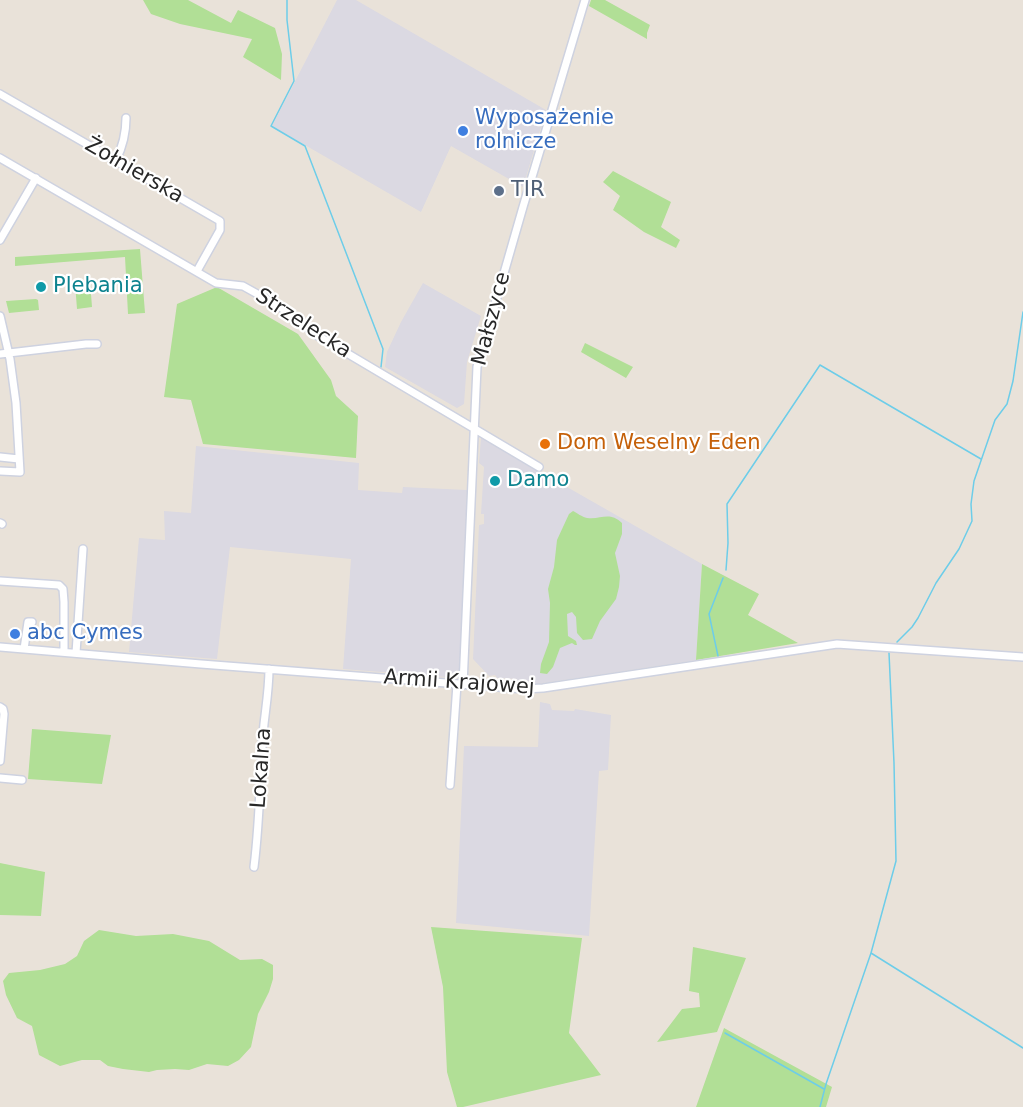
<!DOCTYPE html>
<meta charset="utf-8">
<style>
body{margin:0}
canvas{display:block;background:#e9e2d9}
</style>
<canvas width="1023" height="1107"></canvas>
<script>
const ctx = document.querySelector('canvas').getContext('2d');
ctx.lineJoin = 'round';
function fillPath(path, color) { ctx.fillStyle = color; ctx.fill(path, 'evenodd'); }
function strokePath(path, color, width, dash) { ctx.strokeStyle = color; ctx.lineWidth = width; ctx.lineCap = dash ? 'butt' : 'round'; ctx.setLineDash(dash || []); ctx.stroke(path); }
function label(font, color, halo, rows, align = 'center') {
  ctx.font = font + ' "DejaVu Sans",sans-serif'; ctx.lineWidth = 4.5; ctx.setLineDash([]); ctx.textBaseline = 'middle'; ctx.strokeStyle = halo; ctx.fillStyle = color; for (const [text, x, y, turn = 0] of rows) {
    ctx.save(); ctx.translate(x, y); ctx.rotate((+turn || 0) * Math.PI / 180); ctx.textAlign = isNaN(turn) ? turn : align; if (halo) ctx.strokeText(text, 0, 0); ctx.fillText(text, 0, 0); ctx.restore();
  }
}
fillPath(new Path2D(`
 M337 0H356L546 110 523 187 451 146 421 212 272 126Z
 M423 283 481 316 467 362 464 404 457 408 385 367 387 352 401 322Z
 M481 438 702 564 696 660 536 684 517 683V679L497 678 495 675 489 676 473 659 479 525 484 524V514H481L484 467 479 463Z
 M196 446 359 463 358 490 402 493 403 487 467 490 459 678 343 669 351 559 230 547 217 659 129 652 139 538 165 540 164 511 191 513Z
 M540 702 550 704 552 710 574 711 575 709 611 715 608 770 599 771 589 936 456 923 464 746 538 747Z`), '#dbd9e2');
fillPath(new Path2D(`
 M143 0H188L231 23 238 10 275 28 282 54 281 80 243 57 252 39 180 24 151 14Z
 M591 0H605L650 25 647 33V39L589 6Z
 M613 171 671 202 661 227 680 240 676 248 644 232 613 210 620 196 603 182Z
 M140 249 145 313 128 314 125 257 15 266V257Z
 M90 281 92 307 77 309 75 283Z
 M217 287 298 334 331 380 336 396 358 416 356 458 203 444 191 400 164 397 177 304Z
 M36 299 38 300 39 310 9 313 6 301Z
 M585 343 633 367 626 378 581 352Z
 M573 511C577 513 582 517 587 518 601 520 609 511 622 523V534L615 553 620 576 619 587 616 599 600 621 592 639 583 640 577 633 576 617 572 612 567 614 568 636 576 641 577 645H575L572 643 560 648 553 667 547 674 540 673 541 664 549 642 550 603 548 589 554 567 557 540 569 514Z
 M702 564 759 594 748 615 798 643 696 660Z
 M32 729 111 735 102 784 28 779Z
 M0 863 45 872 41 916 0 915Z
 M431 927 582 938 569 1033 601 1075 463 1107H457L447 1072 443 987Z
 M99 930 136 936 173 934 209 941 240 960 262 959 273 965V979L269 992 258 1014 251 1047 239 1060 228 1066 207 1064 189 1070 175 1069 157 1070 149 1072 123 1069 108 1066 100 1060H82L60 1066 39 1055 32 1026 17 1018 6 995 3 981 9 973 40 970 65 964 77 956 84 941Z
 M693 947 746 958 717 1032 657 1042 682 1009 700 1007 699 993 689 991Z
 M724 1028 832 1087 826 1107H696Z`), '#b1df96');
strokePath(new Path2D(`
 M287 0V20L294 81 271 126 305 146 383 349 381 367
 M726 570 728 543 727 504 820 365 981 459
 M897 642 912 627 918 618 936 583 959 549 972 521 971 504 974 481 995 420 1007 404 1013 381 1023 312
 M718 656 709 614 723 578
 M871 953 1023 1048
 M725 1033 824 1089
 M820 1107 826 1084 871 953 896 861 894 763 889 653`), '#6dcde9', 1.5);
const minor = new Path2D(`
 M0 94 220 221V230L197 271
 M0 158 216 283 243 286 279 306 318 336 345 352 539 467
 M116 160C123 146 126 133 126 118
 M0 240 36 178
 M0 316 10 359 16 403 20 472 0 471
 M0 354 86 344H97
 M0 457 19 459
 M0 523 2 524
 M0 581 59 585 63 589 64 602V652
 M0 647 201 664 524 689 543 688 837 644 1023 657
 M24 649 28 622H32
 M76 653 83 549
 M463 685 477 367 523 207 585 0
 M0 707 3 709 4 714 0 761
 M0 778 22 780
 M450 785 457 684
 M254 867C259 827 260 788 262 748 263 721 269 696 269 669`);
strokePath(minor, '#ced2e0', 10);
strokePath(minor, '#fff', 7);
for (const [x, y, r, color] of [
 [463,131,6,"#3f7fe0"],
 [499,191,6,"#5c6f8a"],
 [41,287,6,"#0f9aa8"],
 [545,444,6,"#e8710a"],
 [495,481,6,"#0f9aa8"],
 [15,634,6,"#3f7fe0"]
]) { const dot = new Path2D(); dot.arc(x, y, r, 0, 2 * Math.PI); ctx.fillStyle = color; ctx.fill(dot); strokePath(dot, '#fff', 2); }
label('21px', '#366cbe', '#fff', [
 ["Wyposażenie",475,119],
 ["rolnicze",475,143],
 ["abc Cymes",27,634]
], 'left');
label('21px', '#272727', '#fff', [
 ["Żołnierska",134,171,30],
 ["Małszyce",492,319,-75],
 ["Strzelecka",303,324,33],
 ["Armii Krajowej",459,683,4],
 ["Lokalna",262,768,-86]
]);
label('21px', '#4e5e75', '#fff', [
 ["TIR",511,191]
], 'left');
label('21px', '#0d838f', '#fff', [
 ["Plebania",53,287],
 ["Damo",507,481]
], 'left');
label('21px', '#c56008', '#fff', [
 ["Dom Weselny Eden",557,444]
], 'left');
</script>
